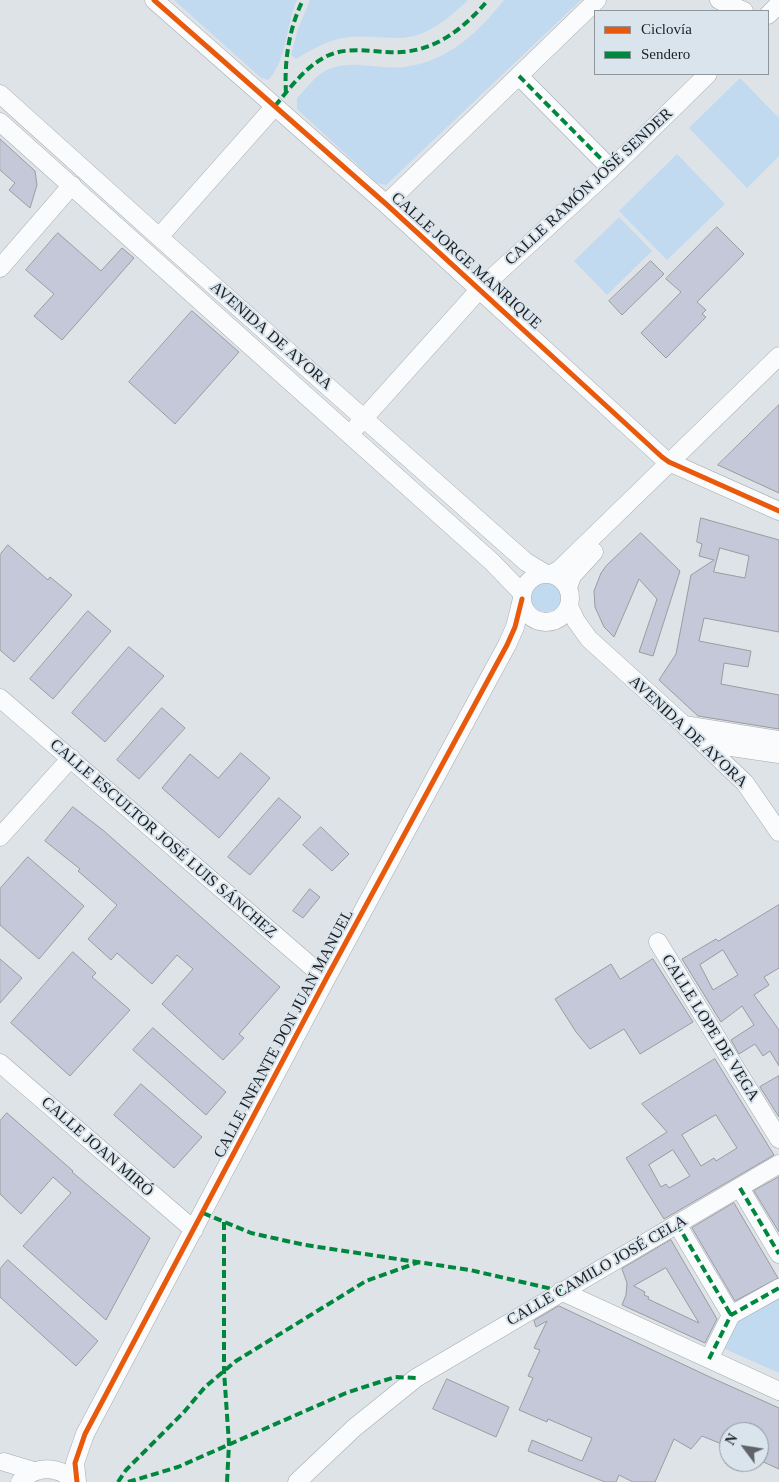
<!DOCTYPE html>
<meta charset="utf-8">
<style>
body{margin:0}
#map{position:relative;width:779px;height:1482px;overflow:hidden;background:#dee3e8;font-family:"Times New Roman",serif}
canvas{display:block}
.legend{position:absolute;left:594px;top:10px;width:175px;height:65px;box-sizing:border-box;background:#dae4ec;border:1px solid #8e969c;margin:0;padding:6px 9px;list-style:none;font-size:15px;color:#1c2023}
.legend li{display:flex;align-items:center;gap:10px;height:25px}
.legend b{width:25px;border:1px solid #8e969c}
.north{position:absolute;left:719px;top:1422px;width:50px;height:50px;box-sizing:border-box;background:#dae4ec;border:1px solid #8e969c;border-radius:50%;rotate:301deg;font-size:14px;font-weight:700;line-height:20px;text-align:center;color:#1c2023}
.north::after{content:'';display:block;margin:auto;width:18px;height:22px;background:#606468;clip-path:polygon(50% 0,100% 100%,50% 72%,0 100%)}
</style>
<div id="map">
<canvas width="779" height="1482"></canvas>
<ul class="legend">
<li><b style="height:6px;background:#e8590c"></b>Ciclovía</li>
<li><b style="height:6px;background:#00873e"></b>Sendero</li>
</ul>
<div class="north">N</div>
</div>
<script>
const ctx = document.querySelector('canvas').getContext('2d');
ctx.lineJoin = 'round';
function fillPath(path, color) { ctx.fillStyle = color; ctx.fill(path, 'evenodd'); }
function strokePath(path, color, width, dash) { ctx.strokeStyle = color; ctx.lineWidth = width; ctx.lineCap = dash ? 'butt' : 'round'; ctx.setLineDash(dash || []); ctx.stroke(path); }
function label(font, color, halo, rows, align = 'center') {
  ctx.font = font + ' "Times New Roman",serif'; ctx.lineWidth = 4; ctx.setLineDash([]); ctx.textBaseline = 'middle'; ctx.strokeStyle = halo; ctx.fillStyle = color; for (const [text, x, y, turn = 0] of rows) {
    ctx.save(); ctx.translate(x, y); ctx.rotate((+turn || 0) * Math.PI / 180); ctx.textAlign = isNaN(turn) ? turn : align; if (halo) ctx.strokeText(text, 0, 0); ctx.fillText(text, 0, 0); ctx.restore();
  }
}
fillPath(new Path2D(`
 M174 0H297C286 25 287 61 268 80L260 77Z
 M310 0H468C449 18 426 38 399 38 378 38 358 34 338 39 323 43 309 51 296 59L291 55 298 29Z
 M504 0H581L386 185 377 183 297 109V98C307 88 316 74 329 69 353 59 380 70 405 67 448 61 478 33 504 0Z
 M740 78 779 118V156L747 188 689 128Z
 M677 154 725 204 667 260 619 211Z
 M619 217 652 251 607 295 574 261Z
 M531 597a15 15 0 1 1 30 0a15 15 0 1 1-30 0Z
 M779 1287V1373L716 1345 731 1315Z`), '#c1daf0');
const building = new Path2D(`
 M0 139 35 171 37 185 30 208 9 190 15 183 0 170Z
 M717 227 744 254 697 302 706 310 702 314 706 317 666 358 641 333 681 292 666 279Z
 M58 233 101 271 122 248 134 258 62 340 34 316 54 294 26 270Z
 M651 261 664 274 622 315 609 301Z
 M192 311 239 352 175 424 129 382Z
 M779 405V493L718 465Z
 M701 518 779 540V632L704 618 699 641 751 651 748 667 724 663 721 684 779 695V729L698 716 659 680 676 654 691 575 714 560 699 556 702 544 697 542ZM720 548 749 556 745 578 714 572Z
 M641 533 680 571 653 656 639 652 657 599 639 579 614 637 604 627 595 607 594 591 601 573 606 566Z
 M8 545 48 580 50 577 72 595 14 662 0 650V555Z
 M88 611 111 631 53 699 30 679Z
 M129 647 164 676 105 742 72 713Z
 M162 708 185 728 139 779 117 760Z
 M241 753 270 778 219 838 162 788 190 754 218 778Z
 M279 798 301 817 250 875 228 857Z
 M73 807 104 831 280 987 239 1034 244 1038 223 1060 162 1004 193 969 177 955 152 984 117 953 111 960 88 939 117 905 78 871 80 869 45 841Z
 M321 827 349 854 332 871 303 845Z
 M28 857 84 906 39 959 0 925V889Z
 M310 889 320 897 303 918 293 911Z
 M779 905V968L764 977 769 985 754 995 779 1030V1066L770 1051 763 1056 755 1044 739 1054 731 1040 754 1025 742 1006 721 1022 682 959 716 939 718 941ZM723 950 738 975 713 990 700 965Z
 M73 952 96 973 92 977 130 1010 70 1076 11 1023Z
 M0 959 22 978 0 1003Z
 M653 959 693 1022 640 1054 624 1029 590 1049 576 1032 555 999 611 964 620 979Z
 M153 1028 226 1092 206 1115 133 1050Z
 M715 1059 774 1155 664 1219 626 1158 667 1132 642 1104ZM716 1115 737 1148 716 1161 714 1158 701 1166 682 1135ZM673 1150 690 1176 669 1188 666 1184 661 1187 649 1165Z
 M779 1076V1117L760 1087Z
 M141 1084 202 1137 174 1168 114 1115Z
 M7 1113 73 1171 72 1172 150 1238 106 1320 23 1246 71 1193 53 1177 21 1214 0 1194V1121Z
 M779 1177V1232L754 1191Z
 M734 1203 778 1278 735 1301 692 1228Z
 M671 1240 717 1319 705 1343 622 1305 626 1295 627 1283 622 1269ZM666 1268 699 1323 648 1299 649 1297 644 1295 645 1292 634 1286Z
 M8 1260 98 1341 76 1366 0 1297V1269Z
 M559 1306 712 1378 779 1408V1469L759 1460V1432H729V1447L702 1436 691 1449 674 1439 655 1482H633L619 1475 616 1482H605L528 1451 532 1440 582 1461 592 1438 548 1419 547 1422 519 1410 533 1378 528 1376 540 1350 534 1348 547 1321 536 1327 534 1321Z
 M447 1379 509 1407 496 1437 433 1409Z`);
fillPath(building, '#c5c8d8');
strokePath(building, '#999c9f', 1);
const minor = new Path2D(`
 M154 0 386 204 662 457 669 462 779 511
 M719 0 744 11
 M768 15 779 4
 M519 76 611 169
 M0 94 159 237 526 562 546 574
 M0 122 492 562 522 593
 M386 204 597 0
 M159 237 275 106
 M0 268 72 185
 M357 426 479 290 611 169 708 74
 M522 598a24 24 0 1 1 48 0a24 24 0 1 1-48 0Z
 M551 574 560 569 779 356
 M568 588 572 576 594 552
 M569 606 576 621 589 639 684 725 745 783 779 832
 M0 698 326 979
 M684 725 779 740
 M704 743 779 754
 M0 837 71 758
 M658 942 779 1139
 M0 1063 194 1230
 M740 1188 779 1254
 M677 1224 731 1315
 M561 1291 779 1391
 M709 1359 731 1315 779 1288
 M4 1462 34 1471
 M20 1482C36 1465 58 1465 75 1482
 M77 1482 75 1463 85 1434 326 979 507 645 515 627 522 599
 M297 1482 354 1428 416 1378 779 1164`);
strokePath(minor, '#a6aaae', 19);
strokePath(minor, '#fafbfc', 18);
strokePath(new Path2D(`
 M519 76 611 169
 M286 93C284 62 289 28 303 0
 M275 106C290 88 305 67 327 56 346 47 368 51 387 52 430 55 461 32 488 0
 M740 1188 779 1254
 M203 1213 251 1233 305 1245 470 1270 561 1291
 M224 1222V1371L229 1444 227 1482
 M677 1224 731 1315
 M709 1359 731 1315 779 1288
 M118 1482 126 1470 184 1412 205 1387 236 1361 366 1281 419 1262
 M128 1482 178 1467 346 1393 395 1377 416 1378`), '#00873e', 4, [8, 4]);
strokePath(new Path2D(`
 M154 0 386 204 662 457 669 462 779 511
 M77 1482 75 1463 85 1434 326 979 507 645 515 627 522 599`), '#e8590c', 5);
label('16px', '#1c2023', '#dae4ec', [
 ["CALLE RAMÓN JOSÉ SENDER",589,187,-43],
 ["CALLE JORGE MANRIQUE",466,261,42],
 ["AVENIDA DE AYORA",271,336,41],
 ["AVENIDA DE AYORA",688,732,43],
 ["CALLE ESCULTOR JOSÉ LUIS SÁNCHEZ",163,839,41],
 ["CALLE LOPE DE VEGA",710,1028,58],
 ["CALLE INFANTE DON JUAN MANUEL",284,1034,-62],
 ["CALLE JOAN MIRÓ",97,1147,41],
 ["CALLE CAMILO JOSÉ CELA",597,1271,-30]
]);
</script>
